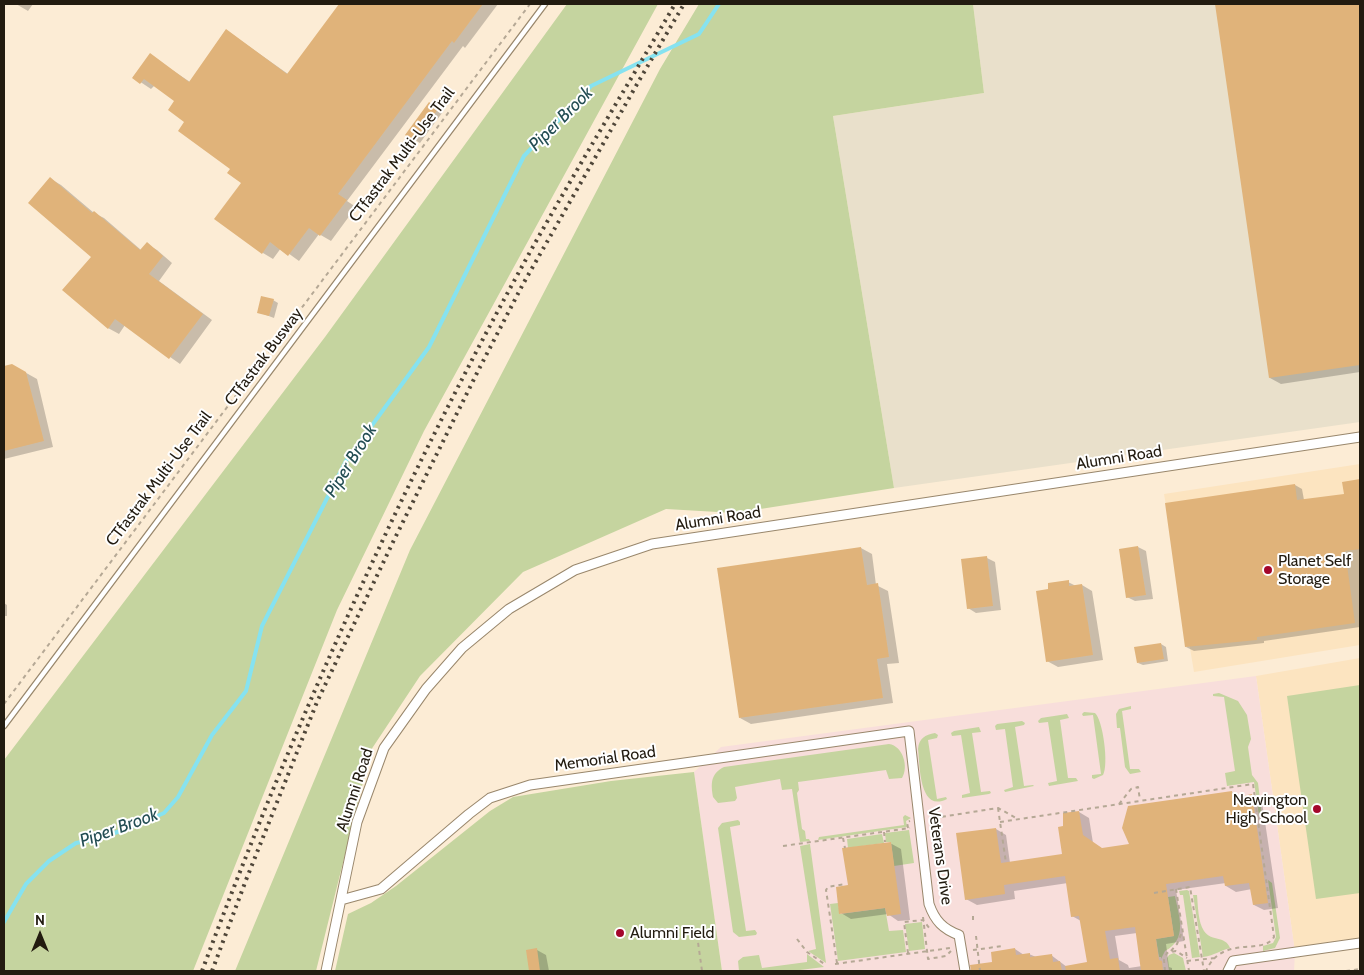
<!DOCTYPE html>
<style>
body{margin:0}
#map{position:relative;width:1364px;height:975px;overflow:hidden;background:#fcecd5;font-family:Cabin,sans-serif}
canvas{display:block}
.frame{position:absolute;inset:0;border:5px solid #221b10;pointer-events:none}
.north{position:absolute;left:15px;top:910px;width:50px;height:50px;-webkit-text-stroke:4px #fff;paint-order:stroke;rotate:0deg;font-size:14px;font-weight:700;line-height:20px;text-align:center;color:#221b10}
.north::after{content:'';display:block;margin:auto;width:18px;height:22px;background:#221b10;clip-path:polygon(50% 0,100% 100%,50% 72%,0 100%)}
</style>
<div id="map">
<canvas width="1364" height="975"></canvas>
<div class="frame"></div>
<div class="north">N</div>
</div>
<script>
const ctx = document.querySelector('canvas').getContext('2d');
ctx.lineJoin = 'round';
function fillPath(path, color) { ctx.fillStyle = color; ctx.fill(path, 'evenodd'); }
function strokePath(path, color, width, dash) { ctx.strokeStyle = color; ctx.lineWidth = width; ctx.lineCap = dash ? 'butt' : 'round'; ctx.setLineDash(dash || []); ctx.stroke(path); }
function label(font, color, halo, rows, align = 'center') {
  ctx.font = font + ' Cabin,sans-serif'; ctx.lineWidth = 4; ctx.setLineDash([]); ctx.textBaseline = 'middle'; ctx.strokeStyle = halo; ctx.fillStyle = color; for (const [text, x, y, turn = 0] of rows) {
    ctx.save(); ctx.translate(x, y); ctx.rotate((+turn || 0) * Math.PI / 180); ctx.textAlign = isNaN(turn) ? turn : align; if (halo) ctx.strokeText(text, 0, 0); ctx.fillText(text, 0, 0); ctx.restore();
  }
}
fillPath(new Path2D(`
 M1360 464V645L1194 672 1164 494Z
 M1360 658V943L1295 952 1256 676Z`), '#fce4c0');
fillPath(new Path2D(`
 M973 4H1360V422L894 488 833 116 984 93Z`), '#e9e0cb');
fillPath(new Path2D(`
 M1256 676 1295 952 1294 971H722L694 772 721 747Z`), '#f8dedb');
fillPath(new Path2D(`
 M567 4H658L424 431 337 610 193 971H4V760L325 337Z
 M699 4H973L984 93 833 116 894 488 735 513 666 509 523 572 420 676 371 750 316 971H235L410 550 660 69Z
 M1360 685V893L1316 899 1287 696Z
 M1219 693 1238 701 1247 715 1251 739 1248 747 1252 775 1258 783 1262 816H1259L1254 782 1227 786 1225 773 1235 771 1224 697 1213 696V694Z
 M1131 706V709L1122 711 1130 769H1139L1141 772 1130 774 1125 767 1120 728H1117L1116 714 1119 709Z
 M1084 712 1095 713C1103 720 1109 765 1103 775L1094 779 1092 778V775L1101 774 1093 715 1083 716 1082 714Z
 M1067 714 1069 718 1060 720 1068 778H1076L1078 781 1049 786 1048 783 1057 781 1048 722 1039 723 1038 721 1041 718Z
 M1022 721 1025 723 1024 725 1015 727 1024 786 1033 785 1034 786 1005 792 1004 790 1013 787 1005 729 996 730 995 726 997 724Z
 M979 727 981 732 972 733 981 792 990 791 991 793 989 794 962 798V795L970 793 961 735 952 736 951 733 954 731Z
 M935 733 938 735 937 738 928 740 937 799 946 797 947 799C919 813 920 766 918 749 919 738 925 735 935 733Z
 M889 744C903 746 909 767 902 778L889 779 886 770 798 782 799 790 797 793 802 829 805 831 806 839H809L810 841 800 842 792 789 782 790 780 779 735 787 737 798 735 801 718 803 713 797C711 784 710 774 724 767Z
 M694 772 722 971H335L348 914 371 903 396 886 490 811 513 797 611 781Z
 M905 815 911 818 906 821 907 827 818 840 819 837 904 825 903 817Z
 M738 820 740 822V825L730 827 746 931 755 930 757 933 756 935 739 937 733 932 718 828 722 823Z
 M909 830 914 863 894 866 891 842H886L885 833Z
 M882 834 884 843 848 848 847 839Z
 M810 844 826 963 808 951 816 949 800 846Z
 M1268 880 1272 883 1280 938 1275 948 1263 951V946L1273 943 1276 937Z
 M1187 890 1189 891 1200 957 1192 958 1183 895H1180L1179 891Z
 M1193 895H1197C1198 906 1198 922 1204 931 1211 942 1225 935 1230 948 1218 951 1216 955 1203 957Z
 M1175 896C1179 917 1188 939 1165 951L1161 959V957H1159L1156 939 1174 936 1168 897Z
 M838 903 840 914 885 908 889 931 903 930 906 952 838 961 830 904Z
 M922 922 925 949 909 951 905 924Z
 M1174 953 1183 958 1186 971H1169L1167 958 1169 955Z
 M807 954 824 967 792 971H739L738 961 743 957 759 955 762 968 807 962Z`), '#c5d49f');
fillPath(new Path2D(`
 M16 4H33L28 11Z
 M340 4H498L465 48 463 46 347 201 356 207 331 241 319 234 299 261 281 248 273 259 263 253 242 183 232 169 176 101 155 85 151 89 133 77 150 55 190 82 226 30 288 74Z
 M1217 4H1360V372L1281 384 1270 378Z
 M434 106 442 113 420 143 406 134Z
 M51 179 61 185 94 213 104 218 141 250 147 244 157 250 172 263 159 281 212 320 180 364 125 325 119 334 108 328 93 257Z
 M273 300 278 303 274 318 258 312Z
 M12 365 37 379 53 447 4 459V367Z
 M1360 480V627L1264 641V643L1194 651 1186 647 1295 485 1302 489 1304 500 1345 495 1343 483Z
 M1138 547 1146 551 1153 599 1135 601 1127 597 1121 550Z
 M861 548 872 554 876 585 888 591 899 663 887 664 893 703 751 724 740 718Z
 M987 558 995 562 1001 610 976 613 968 608 963 560Z
 M1068 582 1076 586 1082 585 1092 591 1103 660 1058 667 1047 661 1050 590Z
 M4 603 7 605V616H4Z
 M1161 644 1166 647 1168 661 1143 665 1138 663Z
 M1232 792 1241 797 1252 796 1262 802 1278 908 1264 910 1254 905 1252 889 1236 892 1226 886V883L1176 890 1184 941 1166 944 1169 967 1172 968V971H987L986 964 994 963 1015 949 1024 955 1029 954 1036 957 1051 955 1067 967 1088 963 1081 921 1072 916 1068 883 1014 891 1015 899 977 905 966 899 996 829 1006 835 1010 863 1063 855 1065 827 1079 812 1089 818 1093 843 1102 849 1131 845ZM1137 933 1142 966 1129 968 1128 965 1119 960 1115 936Z
 M890 843 901 849 910 920 898 921 888 914 851 919 841 913 849 886Z
 M537 950 546 955 549 971H530L527 951Z`), '#0003');
strokePath(new Path2D(`
 M4 922 26 884 49 861 76 843 101 838 139 824 164 813 178 797 212 735 246 691 262 626 346 461 429 347 524 156 591 86 699 34 719 4`), '#86e2f0', 4);
fillPath(new Path2D(`
 M339 4H483L454 43 452 41 338 194 347 200 320 236 309 228 288 256 270 242 262 254 214 219 241 183 227 173 230 169 178 131 184 122 168 110 174 101 144 79 140 84 132 78 150 53 189 82 226 29 287 74Z
 M1215 4H1360V365L1269 378Z
 M429 102 438 109 414 142 405 135Z
 M50 177 92 213 94 211 140 250 147 242 163 256 149 274 203 314 169 359 115 319 108 329 62 290 91 257 28 203Z
 M261 296 274 299 269 316 257 313Z
 M12 364 26 372 44 441 4 451V366Z
 M1360 479V549L1345 551 1355 623 1257 637V640L1185 647 1165 503 1295 484 1297 500 1344 494 1342 482Z
 M1138 546 1146 595 1126 598 1119 549Z
 M861 547 867 585 878 583 889 657 877 659 883 698 739 718 717 568Z
 M987 556 993 606 967 609 961 559Z
 M1069 580V586L1082 584 1093 655 1046 662 1036 591 1048 589V583Z
 M1161 643 1164 659 1137 663 1134 647Z
 M1232 791 1233 798 1252 794 1268 903 1253 905 1249 883 1225 886 1223 876 1166 884 1174 936 1156 939 1159 960 1162 961 1163 971H1141L1135 927 1105 931 1110 959 1118 958 1120 971H1066L1065 966 1087 962 1079 916 1071 917 1065 876 1004 885 1005 894 965 900 956 833 996 828 1001 863 1062 854 1058 827 1063 826V813L1079 811 1083 835 1102 848 1129 844 1122 828 1128 806Z
 M891 842 901 914 887 916 885 908 839 914 836 887 848 885 842 848Z
 M537 948 540 971H529L526 950Z
 M1015 948 1016 955 1030 953V957L1052 954 1053 962 1060 961 1062 971H971L970 965 992 962 991 952Z`), '#e0b37a');
const service = new Path2D(`
 M4 726 545 4`);
const minor = new Path2D(`
 M341 900 381 889 469 814 490 798 530 785 909 731 929 904C935 921 943 929 959 935L965 971
 M326 971 357 822 384 748 426 689 462 648 509 609 575 570 652 544 1360 437
 M1228 971 1233 961 1360 943`);
strokePath(service, '#99876c', 7);
strokePath(minor, '#99876c', 11);
strokePath(new Path2D(`
 M4 704 530 4
 M1119 804 1131 789 1138 787 1140 800
 M998 808 1006 863
 M934 818 998 808 1018 819
 M1000 822 1253 784 1274 937C1263 956 1222 934 1206 971
 M908 828 907 822 910 821
 M884 832 885 842
 M843 838 845 848
 M783 846 910 828
 M1176 889 1189 971
 M1154 893 1190 887 1204 971
 M973 916V921
 M923 917 928 959 946 956 951 951
 M697 935 702 971
 M976 936 980 971
 M797 939 807 952 826 965
 M973 950 1003 946
 M1171 951 1177 944 1182 932
 M908 953 904 922 923 920 930 929
 M1187 961 1215 958
 M837 963 826 890 828 887 845 884
 M835 964 950 948
 M1165 971 1164 960 1167 953 1176 951 1187 958
 M1346 971 1360 969`), '#b5a895', 2, [4, 4]);
strokePath(service, '#fff', 4.5);
strokePath(minor, '#fff', 9);
strokePath(new Path2D(`
 M202 971C294 724 402 483 530 252 577 168 627 86 675 4
 M212 971 246 880 317 702 393 542 480 367 523 284 640 79 684 4`), '#4f4639', 4, [2.5, 5]);
for (const [x, y, r, color] of [
 [1268,570,5,"#a4072b"],
 [1317,809,5,"#a4072b"],
 [620,933,5,"#a4072b"]
]) { const dot = new Path2D(); dot.arc(x, y, r, 0, 2 * Math.PI); ctx.fillStyle = color; ctx.fill(dot); strokePath(dot, '#fff', 2); }
label('16px', '#221b10', '#fff', [
 ["CTfastrak Multi-Use Trail",402,155,-53],
 ["CTfastrak Busway",264,357,-53],
 ["Alumni Road",1119,458,-9],
 ["CTfastrak Multi-Use Trail",159,479,-53],
 ["Alumni Road",718,519,-9],
 ["Memorial Road",605,759,-8],
 ["Alumni Road",355,790,-72],
 ["Veterans Drive",940,856,82]
]);
label('16px', '#221b10', '#fff', [
 ["Planet Self",1278,561],
 ["Storage",1278,579],
 ["Newington",1307,800,"right"],
 ["High School",1307,818,"right"],
 ["Alumni Field",630,933]
], 'left');
label('italic 18px', '#234d53', '#fff', [
 ["Piper Brook",561,119,-45],
 ["Piper Brook",351,461,-58],
 ["Piper Brook",119,828,-20]
]);
</script>
